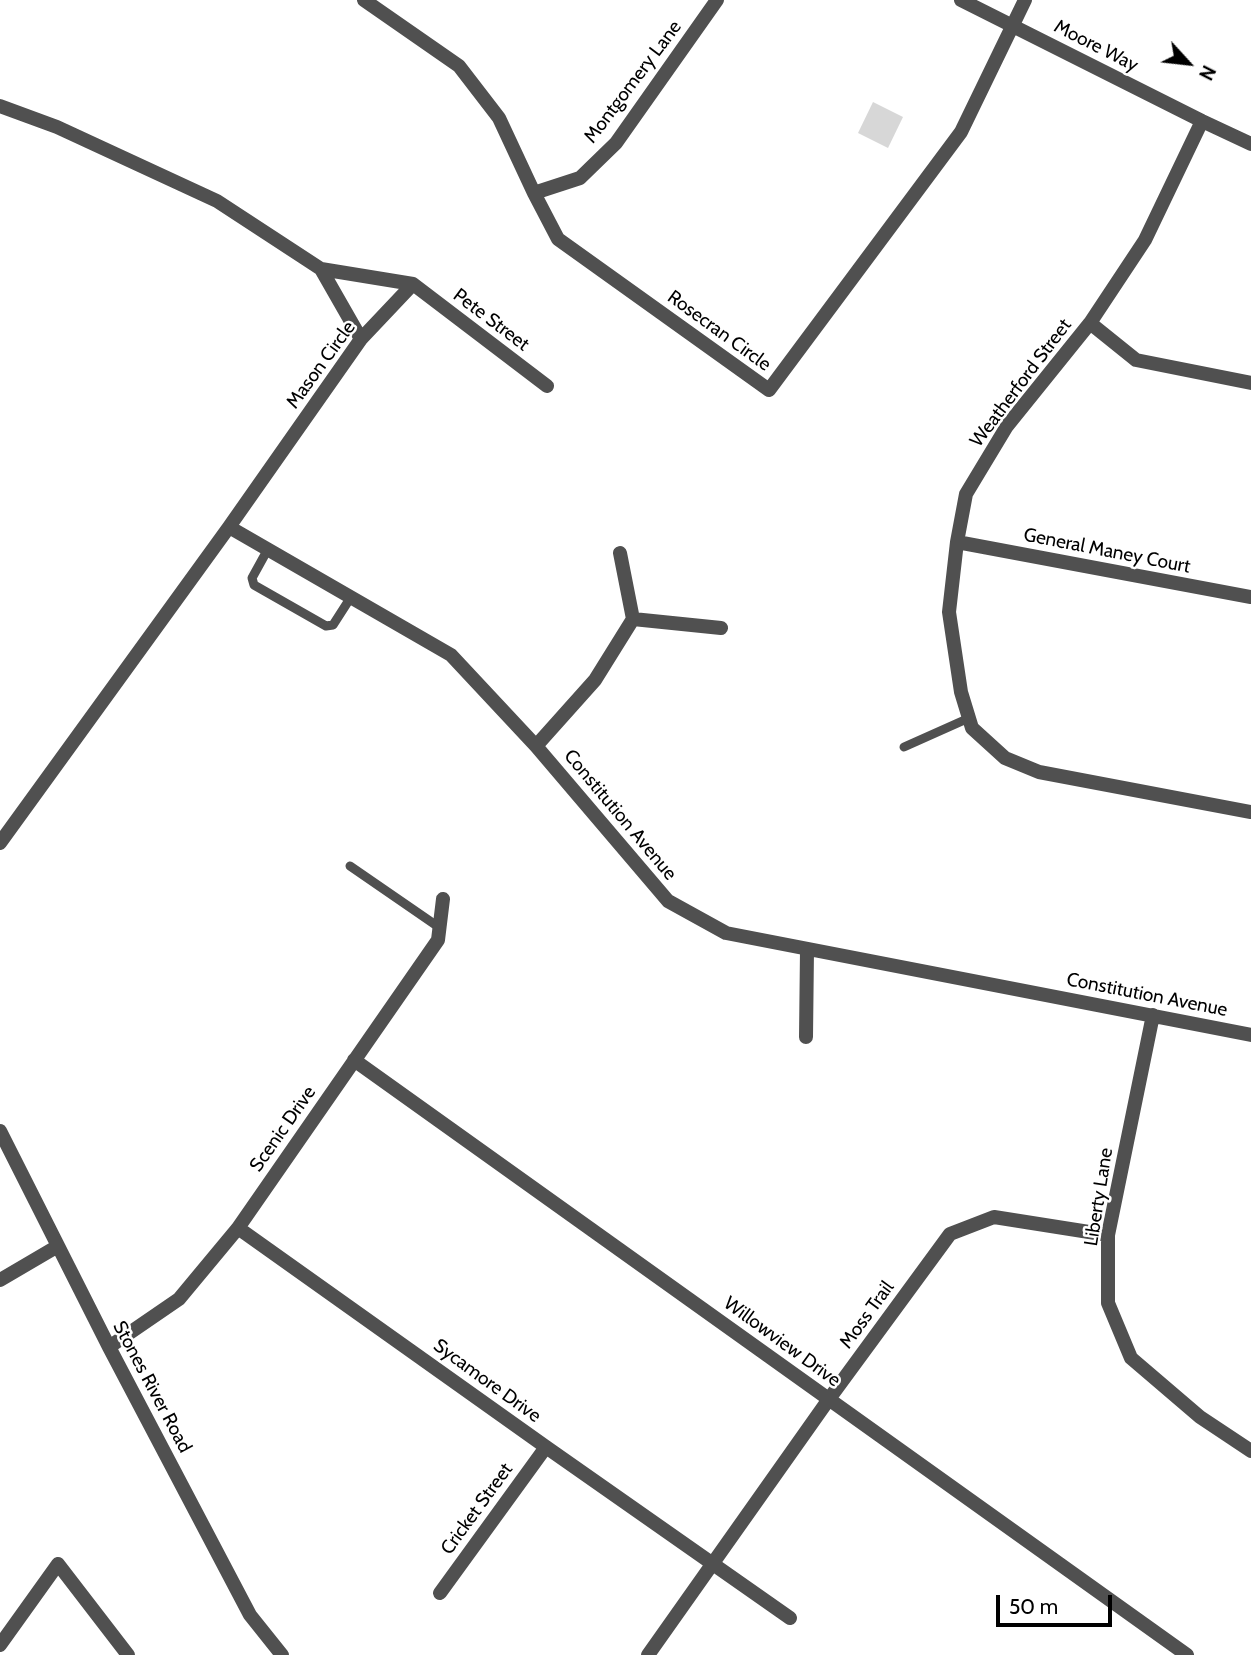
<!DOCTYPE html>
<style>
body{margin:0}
#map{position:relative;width:1251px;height:1655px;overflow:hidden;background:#fff;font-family:Cabin,sans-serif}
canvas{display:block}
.north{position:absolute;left:1153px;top:28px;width:70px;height:70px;-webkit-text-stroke:5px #fff;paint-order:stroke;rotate:117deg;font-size:19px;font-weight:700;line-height:28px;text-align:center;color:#000}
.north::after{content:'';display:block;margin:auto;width:24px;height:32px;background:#000;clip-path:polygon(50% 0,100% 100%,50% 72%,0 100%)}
.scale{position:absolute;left:996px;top:1595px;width:116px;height:32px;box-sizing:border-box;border:4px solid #000;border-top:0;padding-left:9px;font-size:21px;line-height:24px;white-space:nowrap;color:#000;-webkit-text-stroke:5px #fff;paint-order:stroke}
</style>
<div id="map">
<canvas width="1251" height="1655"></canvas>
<div class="north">N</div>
<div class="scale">50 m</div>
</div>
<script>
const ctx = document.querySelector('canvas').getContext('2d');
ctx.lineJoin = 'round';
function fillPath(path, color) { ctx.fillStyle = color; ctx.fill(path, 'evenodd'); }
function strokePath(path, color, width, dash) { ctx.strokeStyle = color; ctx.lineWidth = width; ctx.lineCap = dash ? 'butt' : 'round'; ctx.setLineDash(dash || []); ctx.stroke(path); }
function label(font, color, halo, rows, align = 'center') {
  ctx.font = font + ' Cabin,sans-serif'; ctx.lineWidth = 5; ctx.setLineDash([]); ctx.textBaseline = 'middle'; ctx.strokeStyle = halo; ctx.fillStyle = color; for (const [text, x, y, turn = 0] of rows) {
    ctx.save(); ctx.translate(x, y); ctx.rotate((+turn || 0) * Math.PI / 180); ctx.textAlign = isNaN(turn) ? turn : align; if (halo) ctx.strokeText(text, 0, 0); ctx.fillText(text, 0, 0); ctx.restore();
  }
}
fillPath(new Path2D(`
 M873 102 903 117 888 148 858 133Z`), '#d7d7d7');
strokePath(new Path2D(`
 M268 549 252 578 254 585 326 626 333 625 351 597
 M904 747 969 718
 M350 866 440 928`), '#505050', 9);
strokePath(new Path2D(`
 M364 0 459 66 499 118 534 193 558 239 769 390 961 132 1025 0
 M961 0 1202 121 1251 144
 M0 106 57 127 217 201 321 269 413 284 547 386
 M1202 121 1145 240 1090 323 1007 426 966 494 957 542 949 612 961 692 972 728 1005 758 1039 772 1251 812
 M534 193 580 178 616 143 717 0
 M321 269 361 339
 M1090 323 1136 360 1251 383
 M229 527 451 655 536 746 668 901 726 933 1251 1035
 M957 542 1251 597
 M633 619 721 628
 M536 746 595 680 633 619 620 553
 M0 843 229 527 361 339 413 284
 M1153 1015 1108 1235V1303L1131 1358 1200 1417 1251 1451
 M806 1037 807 950
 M354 1060 1187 1655
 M0 1131 109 1347 250 1615 282 1655
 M238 1228 546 1447 790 1618
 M0 1280 58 1246
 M109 1347 179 1299 238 1228 438 940 443 899
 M440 1593 546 1447
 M0 1645 58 1564 128 1655
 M648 1655 829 1399 950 1234 994 1217 1108 1235`), '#505050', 14);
label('19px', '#000', '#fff', [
 ["Moore Way",1096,46,27],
 ["Montgomery Lane",633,82,-53],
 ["Pete Street",491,320,37],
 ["Rosecran Circle",719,331,36],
 ["Mason Circle",321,365,-54],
 ["Weatherford Street",1021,383,-53],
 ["General Maney Court",1107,551,11],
 ["Constitution Avenue",620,815,50],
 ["Constitution Avenue",1147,995,11],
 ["Scenic Drive",283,1129,-55],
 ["Liberty Lane",1099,1197,-81],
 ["Moss Trail",867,1315,-54],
 ["Willowview Drive",782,1342,36],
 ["Sycamore Drive",487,1381,36],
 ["Stones River Road",152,1387,62],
 ["Cricket Street",477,1509,-54]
]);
</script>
